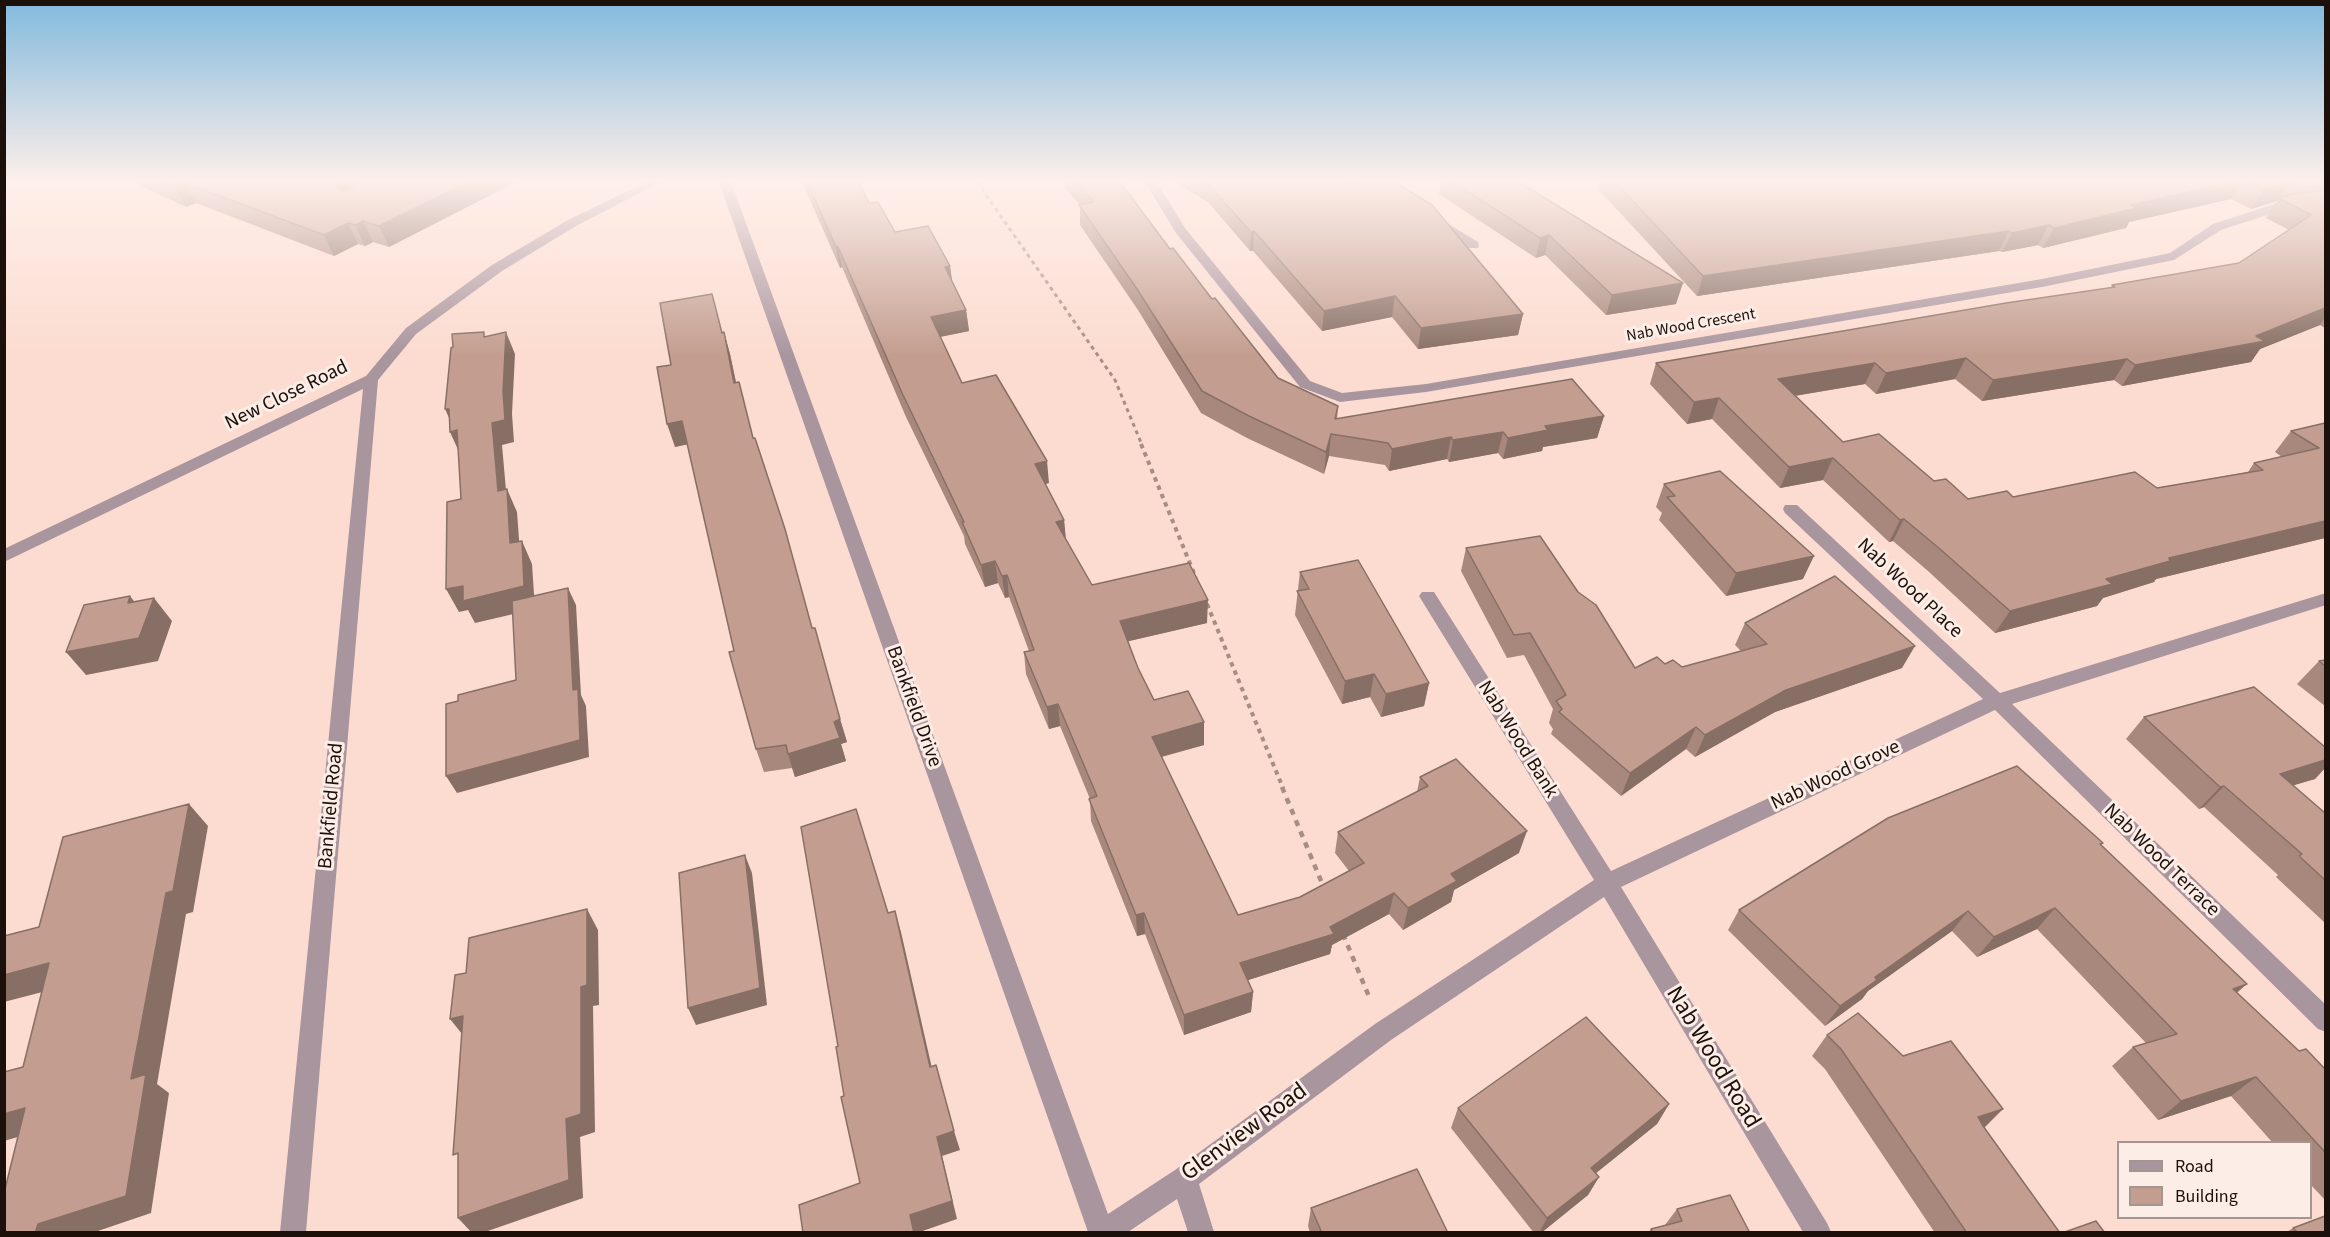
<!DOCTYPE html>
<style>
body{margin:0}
#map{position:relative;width:2330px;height:1237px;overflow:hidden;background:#fcdcd0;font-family:"Source Sans 3",sans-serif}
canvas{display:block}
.frame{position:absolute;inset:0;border:6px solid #1c100a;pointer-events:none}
.legend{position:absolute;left:2117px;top:1141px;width:195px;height:78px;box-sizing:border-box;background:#fdede7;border:2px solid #a3958f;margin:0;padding:8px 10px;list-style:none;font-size:18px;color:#1c100a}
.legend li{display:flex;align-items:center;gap:12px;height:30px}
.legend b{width:30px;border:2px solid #a3958f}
</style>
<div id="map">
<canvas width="2330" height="1237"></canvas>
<div class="frame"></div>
<ul class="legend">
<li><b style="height:8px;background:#a9959e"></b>Road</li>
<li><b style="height:16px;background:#c39e90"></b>Building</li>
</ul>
</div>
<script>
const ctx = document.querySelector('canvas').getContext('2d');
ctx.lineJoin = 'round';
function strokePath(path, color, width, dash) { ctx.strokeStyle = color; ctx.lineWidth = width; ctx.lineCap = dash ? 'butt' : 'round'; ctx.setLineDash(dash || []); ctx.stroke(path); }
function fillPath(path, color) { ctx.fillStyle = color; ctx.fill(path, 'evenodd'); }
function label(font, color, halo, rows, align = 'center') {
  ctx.font = font + ' "Source Sans 3",sans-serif'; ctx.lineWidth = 6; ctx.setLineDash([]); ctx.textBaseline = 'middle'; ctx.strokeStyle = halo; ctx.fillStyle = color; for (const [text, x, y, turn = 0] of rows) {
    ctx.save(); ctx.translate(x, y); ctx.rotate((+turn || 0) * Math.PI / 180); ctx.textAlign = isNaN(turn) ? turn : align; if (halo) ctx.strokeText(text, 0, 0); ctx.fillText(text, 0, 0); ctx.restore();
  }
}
strokePath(new Path2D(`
 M977 182 1115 380 1142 445`), '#a68e84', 3, [4, 4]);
strokePath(new Path2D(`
 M1141 444 1196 578
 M1207 604 1283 788`), '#a68e84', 4, [4.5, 4.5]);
strokePath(new Path2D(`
 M1282 787 1324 888
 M1343 934 1370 999`), '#a68e84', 4.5, [6, 6]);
fillPath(new Path2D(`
 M646 182H661L576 226 502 271 416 334 378 380 306 1232H280L363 389 4 562V549L366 376 406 328 492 265 568 220Z
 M719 182H731L1108 1214 1175 1170 1375 1024 1594 880 1419 596 1422 592H1434L1611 871 1983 699 1785 513 1783 509 1785 505H1797L2000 693 2326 593V605L2012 704 2326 1005V1032L2318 1029 1995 710 1621 887 1827 1223 1831 1232H1803L1604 897 1391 1040 1199 1184 1214 1232H1188L1177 1199 1128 1232H1088Z
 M1145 182H1157L1185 228 1310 381 1342 393 1426 384 2042 279 2170 253 2213 224 2278 203 2326 198V206L2280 211 2221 230 2174 260 2042 287 1426 392 1340 402 1300 387 1176 233Z
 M1437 217 1478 242 1479 245 1478 248H1468L1433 224 1431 221Z`), '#a9959e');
fillPath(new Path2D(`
 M138 182H516L389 247 373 242 365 246 358 244 334 256 196 203 186 207 141 186Z
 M802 182H859L869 203 895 232 950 266 952 281 966 310 969 331 940 337 962 383 1049 483 1045 484 1064 520 1066 540 1092 585 1207 623 1128 641 1138 668 1154 700 1204 722V745L1162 757 1238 915 1300 897 1349 871 1335 853 1338 832 1417 792 1420 777 1519 853 1454 890 1451 902 1403 930 1389 914 1332 945 1330 954 1248 980 1253 992 1251 1012 1184 1035 1145 934 1137 936 1091 821 1090 799 1060 726 1049 729 1026 674 1024 652 1029 651 1009 597 1005 598 998 583 985 587 965 544 964 536 906 417 842 267 840 268Z
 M1062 182H1120L1170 249 1278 378 1338 406 1337 419 1604 416 1597 438 1543 447 1542 451 1503 459 1498 453 1449 462 1447 459 1389 471 1385 465 1329 456 1324 474 1247 438 1201 413 1138 310 1080 225V205L1065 188Z
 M1174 182H1395L1523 314 1518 335 1418 349 1392 317 1322 331 1253 251H1250L1208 202Z
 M1441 182H1519L1676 304 1606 315 1545 255 1536 258 1439 194Z
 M1599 182H2325V328L2320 325 2260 349 2251 362 2122 386 2114 380 1982 401 1955 379 1876 394 1865 384 1795 396 1843 442 1934 481 1968 499 2157 488 2248 472 2254 463 2282 457 2275 452 2291 431 2325 423V538L2156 579 2154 582 2103 598 2097 606 1995 633 1928 571 1893 541 1889 542 1823 480 1780 488 1712 419 1687 424 1650 384 1656 363 2111 288 2112 285 2239 263 2289 230 2266 218 2277 201 2251 209 2231 199 2129 222 2126 228 2043 248 2038 245 2002 252 1999 251 1697 296 1599 190Z
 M722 332H724L730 354 736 383 739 382 753 438 847 742 841 744 846 761 795 777 792 768 764 772 756 749 687 444 675 447Z
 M1664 484 1803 579 1726 596 1659 520 1662 513 1656 507Z
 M1466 548 1578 592 1635 668 1665 664 1682 667 1741 651 1735 645 1745 623 1902 668 1775 712 1695 757 1686 749 1621 796 1551 734 1553 729 1549 723 1553 709 1524 655 1507 658 1461 571Z
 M1300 572 1429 683 1424 706 1381 717 1370 697 1342 704 1295 615Z
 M2325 660V706L2297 684 2319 661Z
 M2144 717 2325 747V768L2315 779 2293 785 2325 813V923L2276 877 2278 875 2204 807 2199 809 2126 739Z
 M2103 843 2101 845 2237 993 2299 1051 2325 1069V1200L2310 1184V1143H2273L2231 1096 2158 1120 2112 1066 2133 1047 2146 1043 2037 929 1977 957 1952 931 1868 991 1862 999 1825 1026 1728 930 1739 910Z
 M1827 1035 1903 1056 1984 1127 2060 1233H1935L1825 1069 1812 1056Z
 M1669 1104 1657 1124 1596 1173 1599 1177 1588 1195 1541 1233H1534L1451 1128 1458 1108Z
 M1311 1208 1448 1233H1310L1308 1226Z
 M1677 1209 1750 1233H1648L1651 1229 1665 1225Z
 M2293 1228 2325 1233H2285Z`), '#a8887c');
fillPath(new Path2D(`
 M341 182H384L344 206 334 186Z
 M468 182H516L389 247 379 226Z
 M1350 182H1373L1344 184Z
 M2232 182H2241L2231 199 2129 222 2126 228 2043 248 2054 228 2131 205Z
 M2290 182 2277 201 2251 209 2263 190Z
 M185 183 196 203 186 207 175 187Z
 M363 221 373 242 365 246 355 225Z
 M348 223 358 244 334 256 324 235Z
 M2049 225 2038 245 2002 252 2012 233Z
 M1254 231 1253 251H1250L1251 232Z
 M2009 231 1999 251 1697 296 1703 276Z
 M1549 235 1545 255 1536 258 1540 238Z
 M836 247H838L842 267 840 268Z
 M950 266 953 287 945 267Z
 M1683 283 1676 304 1606 315 1612 295Z
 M1395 296 1392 317 1322 331 1324 311Z
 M2325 308V317L2320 325 2260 349 2251 362 2122 386 2135 365 2256 336Z
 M966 310 969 331 934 338 931 317Z
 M1523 314 1518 335 1418 349 1421 328Z
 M506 332 515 354 512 414 514 442 502 445 508 513 498 491 492 423Z
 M724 332 730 354 741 406 734 383Z
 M1966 358 1955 379 1876 394 1886 373Z
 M2127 359 2114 380 1982 401 1993 380Z
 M1875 363 1865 384 1769 400 1778 379Z
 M1719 398 1712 419 1687 424 1694 402Z
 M445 409H449L460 431V454L450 432 455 431Z
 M1604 416 1597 438 1543 447 1542 451 1503 459 1508 438 1545 426Z
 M682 421 689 444 675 447 667 424Z
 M1503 432 1498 453 1449 462 1453 440Z
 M1331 434 1329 456 1324 474 1326 452Z
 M1451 437 1447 459 1389 471 1392 449Z
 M1833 458 1823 480 1780 488 1789 467Z
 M1047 461 1049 483 1037 486 1035 464Z
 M507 489 517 512 521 566 510 543Z
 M1904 519 1893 541 1889 542 1900 520Z
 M1064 520 1066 542 1056 522Z
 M2325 521V538L2156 579 2154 582 2103 598 2097 606 1995 633 2010 611 2169 558Z
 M522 541 532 564 535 609 475 623 468 610 459 612 446 589Z
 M1814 556 1803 579 1726 596 1736 573Z
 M995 561 998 583 985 587 981 565Z
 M1007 575 1009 597 1005 598 1002 576Z
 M568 588 576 605 581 695 586 706 589 757 457 793 446 776 573 690Z
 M130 596 147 618 154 598 172 621 158 661 86 675 66 652 128 603Z
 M1208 600 1207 623 1121 643 1120 621Z
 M1915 646 1902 668 1775 712 1695 757 1705 735 1786 690Z
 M1374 674 1370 697 1342 704 1345 681Z
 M1429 683 1424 706 1381 717 1386 694Z
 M1058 704 1060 726 1049 729 1047 707Z
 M840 719 847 742 841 744 846 761 795 777 788 754 834 722Z
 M1204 722V745L1152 759V737Z
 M1696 727 1686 749 1621 796 1630 773Z
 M2325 760V768L2315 779 2258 796 2280 774Z
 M2224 786 2204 807 2199 809 2220 787Z
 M189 804 208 826 193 912 186 914 157 1084 169 1093 151 1213 92 1233H35L38 1224 131 1079 166 893Z
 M1527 831 1519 853 1454 890 1451 902 1403 930 1408 908 1451 874Z
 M745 855 752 873 767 1005 696 1025 688 1008Z
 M1394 893 1389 914 1332 945 1330 954 1239 983 1240 963 1330 927Z
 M2055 908 2037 929 1977 957 1994 937Z
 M587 909 598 930 599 1005 593 1006 595 1132 580 1137 583 1198 482 1233H472L458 1218 566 1119 581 987Z
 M895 911 901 932 936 1086 930 1067Z
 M1968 911 1952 931 1868 991 1862 999 1825 1026 1840 1006 1875 977Z
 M1144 913 1145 934 1137 936 1136 915Z
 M49 963 73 984 4 1002V975Z
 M2247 984 2224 1004 2233 989Z
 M1253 992 1251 1012 1184 1035V1015Z
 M463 1016 466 1039 450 1019Z
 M2256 1077 2231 1096 2158 1120 2181 1101Z
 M1669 1104 1657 1124 1580 1186 1591 1168Z
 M25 1108 52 1127 4 1141V1114Z
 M2003 1109 1983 1129 1978 1117Z
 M954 1131 960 1150 942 1156 957 1219 917 1233H914L910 1215 937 1137Z
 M1599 1177 1588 1195 1541 1233H1539L1547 1218Z`), '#886f65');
const building = new Path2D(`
 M164 182H341L334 186 341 191 347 190 361 182H468L379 226 363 221 355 225 348 223 324 235 185 183 175 187Z
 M807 182H859L869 203 878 202 895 232 928 226 950 266 945 267 966 310 931 317 962 383 996 375 1047 461 1035 464 1064 520 1056 522 1092 585 1189 563 1208 600 1120 621 1138 668 1154 700 1188 691 1204 722 1152 737 1238 915 1300 897 1364 863 1338 832 1428 786 1420 777 1456 759 1527 831 1451 874 1457 881 1408 908 1394 893 1330 927 1334 934 1240 963 1253 992 1184 1015 1144 913 1136 915 1089 799 1097 796 1058 704 1047 707 1024 652 1034 650 1007 575 1002 576 995 561 981 565 962 522H964L903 395 838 247H836Z
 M1076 182H1120L1170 249 1173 248 1212 299 1215 298 1278 378 1338 406 1335 419 1572 379 1604 416 1545 426 1548 430 1508 438 1503 432 1453 440 1451 437 1392 449 1388 443 1331 434 1326 452 1249 416 1202 391 1137 289 1079 205 1094 202Z
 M1206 182H1350L1344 184 1371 182H1395L1432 205 1523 314 1421 328 1395 296 1324 311 1254 231 1251 232Z
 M1453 182H1519L1683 283 1612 295 1549 235 1540 238Z
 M1615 182H2232L2131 205 2137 208 2054 228 2049 225 2012 233 2009 231 1703 276Z
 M2248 182H2289L2263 190Z
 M2325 190V308L2256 336 2265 341 2135 365 2127 359 1993 380 1966 358 1886 373 1875 363 1778 379 1843 442 1879 434 1934 481 1946 479 1968 499 2007 491 2013 497 2135 472 2157 488 2263 470 2254 463 2319 448 2291 431 2325 423V521L2169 558 2170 561 2106 579 2112 584 2010 611 1940 549 1904 519 1900 520 1833 458 1789 467 1719 398 1694 402 1656 363 2006 303 2115 287 2112 285 2239 263 2311 215 2279 198 2293 194Z
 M712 294 722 333 724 332 734 383 739 382 753 438H755L785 529 812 628H815L840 719 834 722 840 738 788 754 786 745 756 749 729 652 734 651 682 421 667 424 657 367 671 365 660 303Z
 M484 332V337L506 332 503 392 505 420 492 423 498 491 507 489 510 543 522 541 524 586 463 601V586L446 589 447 502 461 499 457 430 450 432 449 409H445L451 348 453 347 452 334Z
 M1720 471 1814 556 1736 573 1667 497 1675 496 1664 484Z
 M1540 536 1578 592 1596 605 1635 668 1657 657 1665 664 1673 660 1682 667 1767 644 1745 623 1835 576 1915 646 1786 690 1705 735 1696 727 1630 773 1559 712 1562 709 1556 701 1566 695 1530 633 1514 635 1466 548Z
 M1358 560 1429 683 1386 694 1374 674 1345 681 1297 591 1309 589 1300 572Z
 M568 588 573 690 578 689 580 740 446 776V704L458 701V695L516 680 512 601Z
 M130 596 128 603 154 598 139 638 66 652 84 605Z
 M2325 660V666L2319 661Z
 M2254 687 2325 747V760L2280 774 2325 813V880L2299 856 2302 854 2224 786 2220 787 2144 717Z
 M2017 766 2103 843 2100 844 2247 984 2233 989 2299 1051 2306 1049 2325 1069V1152L2256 1077 2181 1101 2133 1047 2177 1034 2055 908 1994 937 1968 911 1875 977 1877 980 1840 1006 1739 910 1888 818Z
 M189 804 173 891 166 893 131 1079 146 1074 126 1196 38 1224 35 1233H4V1193L25 1108 4 1114V1072L23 1067 49 963 4 975V936L39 927 63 837Z
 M856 809 888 913 895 911 930 1067 936 1065 954 1131 937 1137 952 1201 910 1215 914 1233H803L799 1205 860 1183 841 1097 844 1096 836 1047 838 1046 801 827Z
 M745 855 760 988 688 1008 679 873Z
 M587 909V985L581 987V1114L566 1119 569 1180 458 1218V1153L453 1155 463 1016 450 1019 455 975 466 973 469 938Z
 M1858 1013 1903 1056 1951 1041 2003 1109 1978 1117 1983 1126 2060 1233H1967L1841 1049 1827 1035Z
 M1586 1017 1669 1104 1591 1168 1599 1177 1547 1218 1458 1108Z
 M1417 1169 1448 1233H1322L1311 1208Z
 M1730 1195 1750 1233H1653L1651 1229 1682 1221 1677 1209Z
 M2325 1216V1233H2298L2293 1228Z
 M2096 1221 2105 1233H2062Z`);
fillPath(building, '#c39e90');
strokePath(building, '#886f65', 1.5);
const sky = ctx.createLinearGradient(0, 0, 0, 355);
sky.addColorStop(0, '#82bade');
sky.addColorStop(0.51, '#feefea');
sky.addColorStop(1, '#feefea00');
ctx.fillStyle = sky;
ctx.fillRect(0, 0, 2330, 355);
label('16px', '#1c100a', '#fdede7', [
 ["Nab Wood Crescent",1691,326,-10]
]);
label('20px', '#1c100a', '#fdede7', [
 ["New Close Road",287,396,-26],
 ["Nab Wood Place",1909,589,43],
 ["Bankfield Drive",913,707,70],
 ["Nab Wood Bank",1517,740,58],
 ["Nab Wood Grove",1836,776,-25],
 ["Bankfield Road",332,806,-85],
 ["Nab Wood Terrace",2161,861,44]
]);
label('24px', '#1c100a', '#fdede7', [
 ["Nab Wood Road",1712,1058,59],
 ["Glenview Road",1245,1133,-36]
]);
</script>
